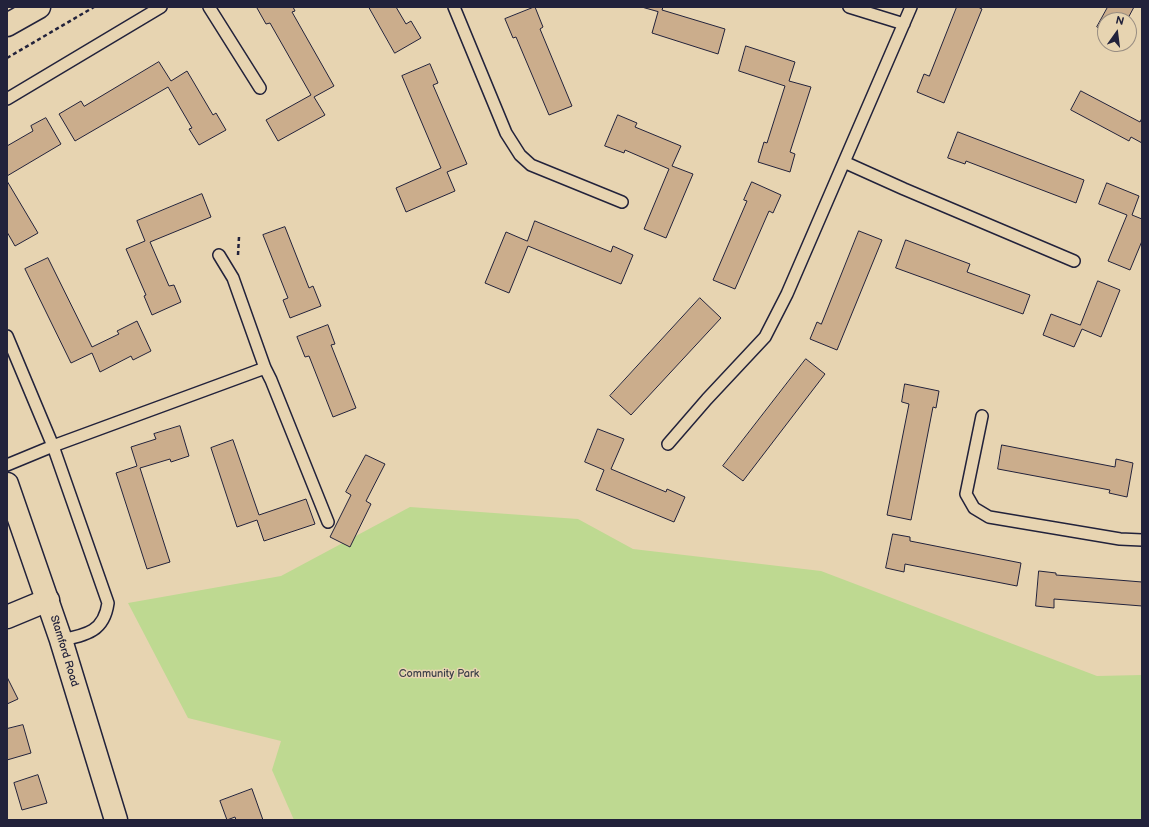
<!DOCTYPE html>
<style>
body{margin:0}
#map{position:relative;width:1149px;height:827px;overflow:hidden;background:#e7d4b1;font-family:"Balsamiq Sans",sans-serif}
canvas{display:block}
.frame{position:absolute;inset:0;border:8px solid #22223b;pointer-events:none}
.north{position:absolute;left:1097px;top:12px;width:40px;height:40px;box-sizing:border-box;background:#e7d4b1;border:1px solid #988d82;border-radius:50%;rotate:14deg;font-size:11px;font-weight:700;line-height:16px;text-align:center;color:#22223b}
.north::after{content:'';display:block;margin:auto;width:14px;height:18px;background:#22223b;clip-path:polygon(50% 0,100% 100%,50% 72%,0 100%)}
</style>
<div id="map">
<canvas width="1149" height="827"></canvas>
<div class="frame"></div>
<div class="north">N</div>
</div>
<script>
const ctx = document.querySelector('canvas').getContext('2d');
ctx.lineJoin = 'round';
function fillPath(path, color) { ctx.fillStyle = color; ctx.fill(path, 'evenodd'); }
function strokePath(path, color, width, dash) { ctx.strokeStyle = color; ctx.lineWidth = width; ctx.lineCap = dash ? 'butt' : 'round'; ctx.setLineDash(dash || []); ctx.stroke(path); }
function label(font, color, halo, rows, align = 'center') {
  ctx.font = font + ' "Balsamiq Sans",sans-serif'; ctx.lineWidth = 3; ctx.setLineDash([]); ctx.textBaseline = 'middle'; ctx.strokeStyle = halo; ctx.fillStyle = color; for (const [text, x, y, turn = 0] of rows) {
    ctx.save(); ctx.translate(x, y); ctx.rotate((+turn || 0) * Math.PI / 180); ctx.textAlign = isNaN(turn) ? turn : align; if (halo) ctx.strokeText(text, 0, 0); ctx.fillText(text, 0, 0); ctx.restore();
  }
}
fillPath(new Path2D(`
 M410 507 578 519 633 549 821 571 1097 676 1142 675V820H294L272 770 281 741 188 718 128 603 281 576Z`), '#bed991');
const building = new Path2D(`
 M260 7H293L295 11 292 12 334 86 314 97 325 115 278 141 266 120 311 95 270 23 266 24 257 8Z
 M369 7H396L406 24 411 21 421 38 395 53Z
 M535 7 543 27 540 29 572 106 549 115 516 37 513 38 505 19Z
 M642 7H663L662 10 725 29 718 54 652 33 658 12Z
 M957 7H978L982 9 944 103 917 92 924 74 929 76Z
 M1108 7H1134L1127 20H1105V32L1097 27Z
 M746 46 795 62 789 81 811 87 790 152 795 154 790 172 758 162 764 142 767 143 785 86 739 71Z
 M159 62 171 81 187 71 213 115 216 113 226 130 199 145 189 129 192 128 168 87 75 141 59 114 81 101 84 106Z
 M430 64 438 83 433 85 467 164 447 172 455 191 406 212 396 188 441 168 402 76Z
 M1081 91 1140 122 1142 118V143L1131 137 1129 141 1071 110Z
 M618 115 637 123 635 127 681 146 672 166 693 174 666 238 644 229 669 169 625 150 624 153 605 146Z
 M46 118 61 144 7 176V146L33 131 31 126Z
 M958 132 1084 180 1076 203 966 161 965 164 948 158Z
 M7 181 38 233 15 246 7 232Z
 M752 182 781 195 773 213 769 211 735 289 713 280 747 201 744 200Z
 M1107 183 1139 196 1132 215 1142 219V241L1130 270 1108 261 1127 215 1099 204Z
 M202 194 211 217 150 242 169 286 174 285 181 302 152 315 144 296 146 295 126 249 145 241 137 221Z
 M535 221 611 252 613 246 633 255 621 284 528 246 509 293 485 283 506 232 527 241Z
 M285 227 309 288 313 286 321 306 290 318 283 300 288 298 263 235Z
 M859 231 882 240 837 350 810 339 817 322 821 324Z
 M906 240 970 264 967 272 1030 295 1023 314 896 268Z
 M48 258 92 347 119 334 117 331 137 321 151 351 133 360 131 356 100 372 92 353 71 363 25 269Z
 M1098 281 1120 290 1101 337 1082 329 1074 347 1043 335 1051 314 1080 325Z
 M700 298 721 318 631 415 610 396Z
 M328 325 335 344 331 345 356 408 333 417 309 356 305 357 297 337Z
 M806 359 825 374 743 481 723 466Z
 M905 384 939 391 936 408 933 407 911 520 887 515 909 404 902 402Z
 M180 426 189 456 171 462 170 459 140 468 170 562 147 569 116 473 137 466 131 447 156 439 154 434Z
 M598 429 624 439 611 469 666 492 667 489 685 497 674 522 596 490 604 470 585 462Z
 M233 440 259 515 306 499 315 524 264 541 257 520 237 527 211 448Z
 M1002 445 1115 467 1116 459 1133 463 1127 497 1109 493 1110 490 998 469Z
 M366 455 385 464 366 501 371 504 350 547 330 537 351 495 346 492Z
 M893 534 910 537V541L1021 563 1017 586 905 564 904 572 886 568Z
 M1039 571 1056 573V575L1142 582V606L1054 599V608L1036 606Z
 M7 677 18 699 7 704Z
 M23 725 31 753 7 760V729Z
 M38 775 47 803 22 810 14 783Z
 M252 789 263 820H236L235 817 227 820 220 801Z`);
fillPath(building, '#cbad8c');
strokePath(building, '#22223b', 1);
const service = new Path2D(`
 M209 7 260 88
 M454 7 506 133 520 155 531 165 622 202
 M849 7 904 24
 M7 99 161 7
 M844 162 904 189 1074 261
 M219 255 233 278 265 368 271 380 328 522
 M7 336 53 446 108 603C104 632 86 635 61 640
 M982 416 966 494 974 508 989 517 1120 539 1142 540
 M668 444 707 399 765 337 787 294 911 7
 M7 465 53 446 265 368`);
const minor = new Path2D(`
 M7 617 48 600`);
const tertiary = new Path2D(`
 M7 25 39 7
 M7 484 61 640 116 820`);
strokePath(service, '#22223b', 14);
strokePath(minor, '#22223b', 25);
strokePath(tertiary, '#22223b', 25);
strokePath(new Path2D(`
 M7 58 94 7
 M238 255 239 237`), '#22223b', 2.5, [4, 3]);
strokePath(service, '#e7d4b1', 11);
strokePath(minor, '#e7d4b1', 22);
strokePath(tertiary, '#e7d4b1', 22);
label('11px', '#22223b', '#e7d4b1', [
 ["Stamford Road",64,651,73]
]);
label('11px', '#393d48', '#e7d4b1', [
 ["Community Park",439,674]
]);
</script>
